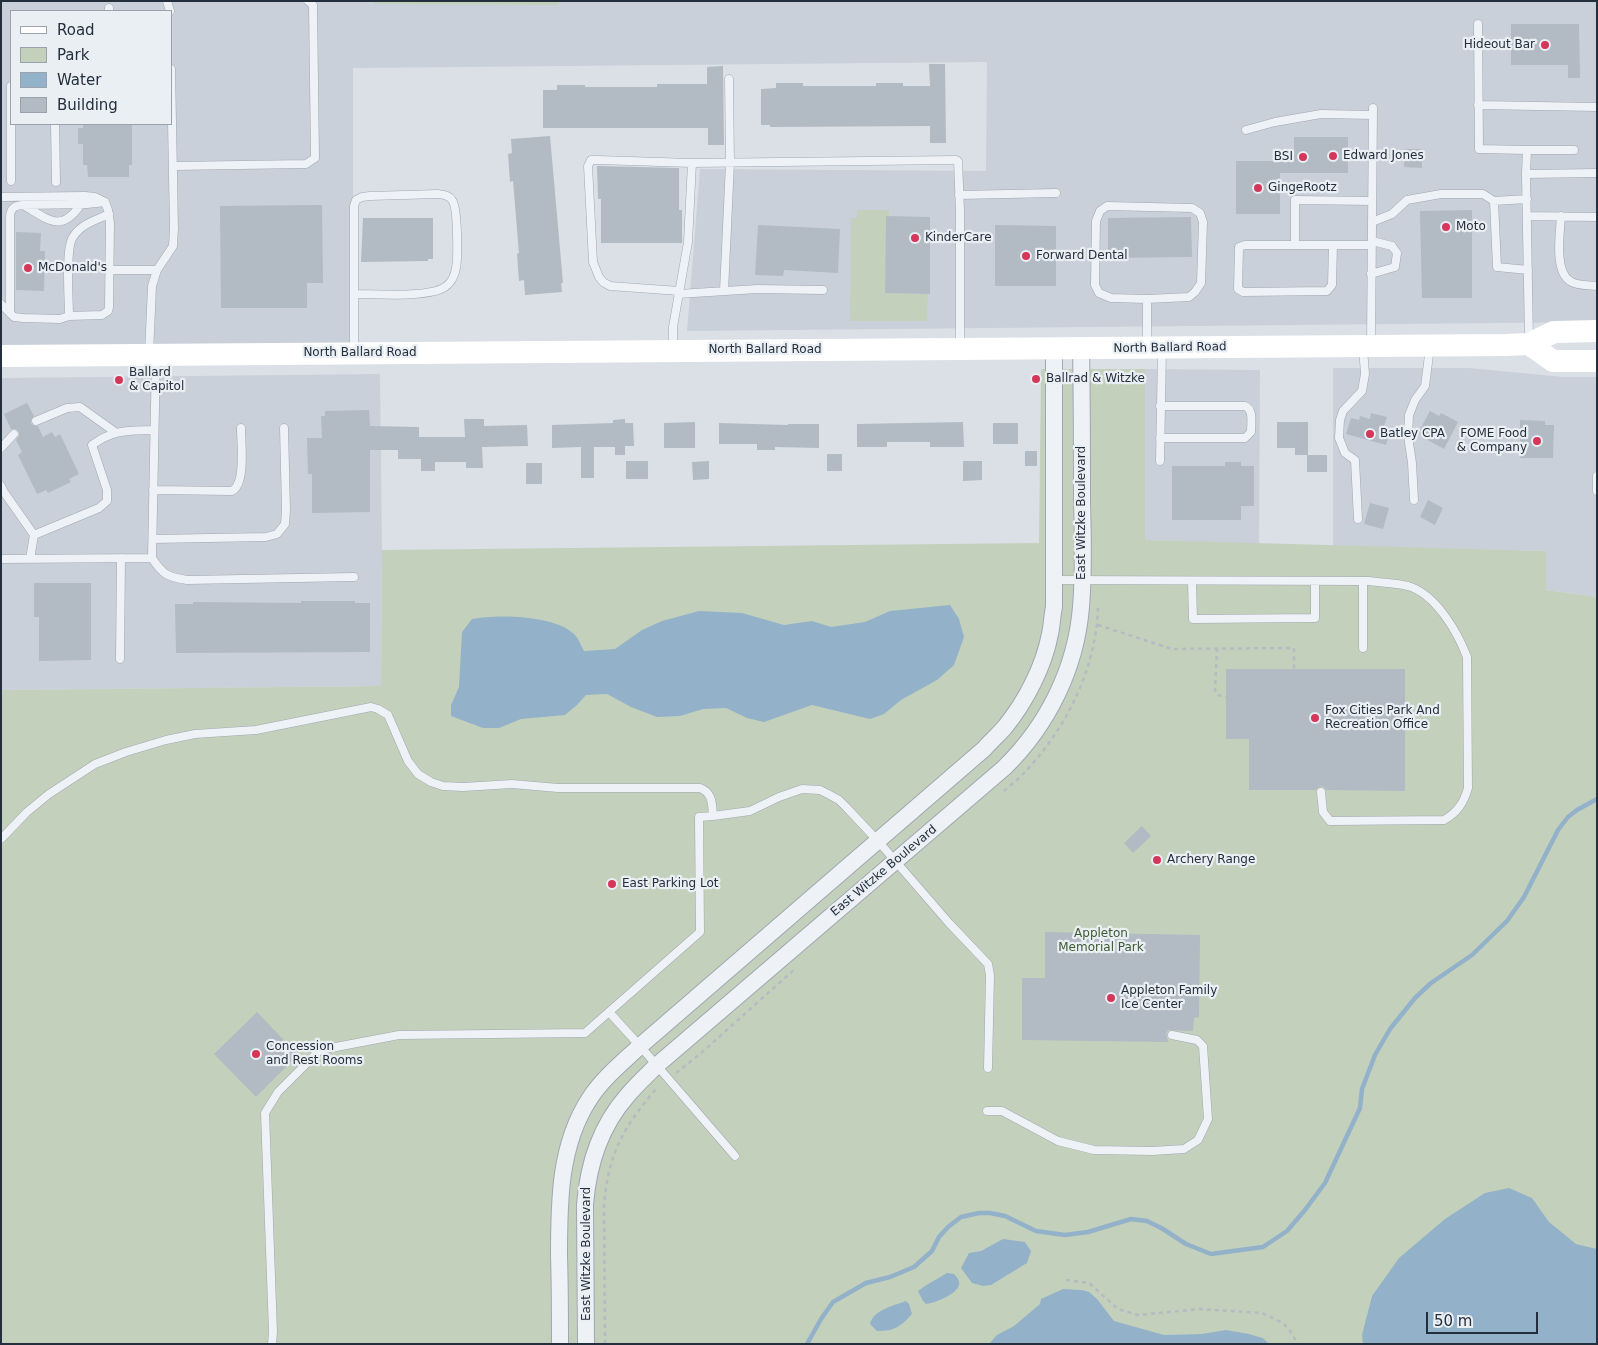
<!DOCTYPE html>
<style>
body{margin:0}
#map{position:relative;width:1598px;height:1345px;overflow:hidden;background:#dbe0e6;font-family:"DejaVu Sans",sans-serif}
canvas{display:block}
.frame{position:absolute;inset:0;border:2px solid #242f3d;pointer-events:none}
.legend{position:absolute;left:10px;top:10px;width:162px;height:115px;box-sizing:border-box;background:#eaeff4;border:1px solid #9ba2ab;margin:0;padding:6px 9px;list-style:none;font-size:15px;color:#242f3d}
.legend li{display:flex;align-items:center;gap:10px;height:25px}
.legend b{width:25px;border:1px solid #9ba2ab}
.scale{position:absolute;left:1426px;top:1312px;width:112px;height:22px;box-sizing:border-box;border:2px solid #242f3d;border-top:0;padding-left:6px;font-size:15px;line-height:18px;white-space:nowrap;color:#242f3d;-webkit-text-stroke:4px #eaeff4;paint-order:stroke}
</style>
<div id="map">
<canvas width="1598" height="1345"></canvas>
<div class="frame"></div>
<ul class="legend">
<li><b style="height:6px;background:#fff"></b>Road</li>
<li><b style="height:14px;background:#c3d1bc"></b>Park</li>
<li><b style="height:14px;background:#93b1c9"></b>Water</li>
<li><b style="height:14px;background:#b2bac3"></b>Building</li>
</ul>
<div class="scale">50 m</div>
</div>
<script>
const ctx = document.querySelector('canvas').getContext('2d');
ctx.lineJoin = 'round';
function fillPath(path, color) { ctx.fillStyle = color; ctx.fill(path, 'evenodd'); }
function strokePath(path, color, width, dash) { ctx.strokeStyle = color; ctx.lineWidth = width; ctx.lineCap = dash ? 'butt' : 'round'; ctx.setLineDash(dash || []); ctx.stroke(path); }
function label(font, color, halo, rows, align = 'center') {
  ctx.font = font + ' "DejaVu Sans",sans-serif'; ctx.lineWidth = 4.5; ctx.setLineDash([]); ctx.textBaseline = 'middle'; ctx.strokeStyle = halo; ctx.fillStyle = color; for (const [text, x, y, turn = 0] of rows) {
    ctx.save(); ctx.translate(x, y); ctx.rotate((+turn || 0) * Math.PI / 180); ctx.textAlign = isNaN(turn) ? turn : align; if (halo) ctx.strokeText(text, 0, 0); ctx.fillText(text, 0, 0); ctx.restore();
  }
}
fillPath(new Path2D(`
 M1 1H1597V322L687 331 700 169 986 171 987 62 353 68V353L1 356ZM11 11H171V124H11Z
 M1333 368H1469L1564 377H1597V597L1546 590V551L1333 546Z
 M1145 369 1260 370 1259 544 1145 540Z
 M380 374 382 550 381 686 1 690V378Z`), '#c9d0d9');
fillPath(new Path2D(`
 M374 1H559V5L374 4Z
 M857 210H889V216L886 217 885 293 928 294 927 321H850L851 218H857Z
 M1041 369H1145V540L1546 551V590L1597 597V1344H1V690L381 686 382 550 1039 543Z`), '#c3d1bc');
fillPath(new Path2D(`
 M950 605 959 619 964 637 954 665 937 680 901 700 884 714 870 719 812 705 764 722 747 718 726 708 703 709 680 716 657 717 631 707 607 694 586 695 577 705 565 715 521 719 499 728H483L451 716V705L459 687 462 632 472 619C498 614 554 615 574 634 579 639 581 646 584 651L615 649 642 630 662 621 699 611 742 613 784 625 812 621 831 627 865 622 890 611Z
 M1509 1188 1532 1198 1549 1222 1576 1244 1597 1249V1344H1363L1362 1335 1372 1296 1399 1258 1445 1219 1485 1193Z
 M1003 1239 1025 1242 1031 1251 1027 1263 991 1285 983 1286 972 1283 961 1268 969 1253 981 1251Z
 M947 1273 954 1274C957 1277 960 1281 959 1285 957 1294 935 1303 926 1304L923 1301 918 1291 925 1286Z
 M1063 1289 1082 1290 1089 1292 1097 1299 1114 1321 1164 1335 1202 1334 1226 1330 1249 1334 1263 1338 1269 1344H989L997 1335 1014 1326 1040 1304 1041 1299Z
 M906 1301 909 1304 912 1314C900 1327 895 1331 877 1331L870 1324C874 1309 894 1306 906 1301Z`), '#93b1c9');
strokePath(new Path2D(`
 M807 1344 821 1319 833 1302 866 1283 890 1277 914 1267 932 1251 939 1237 948 1227 961 1217 979 1213H990L1005 1216 1036 1231 1065 1235 1088 1232 1131 1219 1147 1221 1163 1229 1186 1244 1211 1254 1263 1247 1287 1231 1305 1210 1325 1183 1360 1108 1362 1089 1375 1055 1390 1029 1415 998 1431 983 1472 955 1507 921 1524 897 1558 830 1568 817 1577 810 1597 799`), '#93b1c9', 4.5);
fillPath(new Path2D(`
 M1511 24H1579L1580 78H1568V65H1511Z
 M929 64H945L946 143H930V126L770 127V125H761V89L776 88V83H803V86H876V83H903V86H930Z
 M723 66 724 145H708V128H543V90H557V85H585V87H657V84H707V67Z
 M83 124H132V165H129V177H88L87 165H83V144H78V128H83Z
 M550 136 563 283H561L562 292 525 295 524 280 519 281 517 254 519 253 513 181 510 182 508 154 512 153 511 139Z
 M1294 137H1348V173H1280V214H1236V161H1294Z
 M1404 149H1422V168L1404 167Z
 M597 166 679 168V210H682V243H601V199H598Z
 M322 205 323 283H307V308H221L220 206Z
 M1472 210V298H1422L1420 211Z
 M886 216 930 217V294L885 293Z
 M1191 217 1192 257 1108 258V218Z
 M363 218H433V259H428V261L361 262Z
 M758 225 840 229 838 273 784 270 783 276 755 275Z
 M995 225 1056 226V286H995Z
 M16 232 41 233 40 251H45L44 291 16 290Z
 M27 403 34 416 31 420V424L35 426H38L43 437 52 432 55 437 60 434 79 474 69 479 71 482 48 493 46 490 37 494 18 455 22 452 16 440 19 436V432L16 429H11L4 414Z
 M369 410 370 426 419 427V437H465L464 419H484V426L527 425 528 446 482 447 483 468H466V462H435V471H421V459H398V450H370V512L312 513V474H308L307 438H322L321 416H325V411Z
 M1430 411 1439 416 1441 413 1458 422 1444 449 1426 439 1427 437 1418 433Z
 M1371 413 1387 417 1382 432 1389 434 1386 445 1346 434 1351 418 1359 420 1360 416 1370 419Z
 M625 419V423H633L634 446H625V455H615V447H594V478H581V447L552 448V425L613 423V420Z
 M1520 420 1545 421V425H1554L1553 458H1520Z
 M695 422V448H664V423Z
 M963 422 964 447H930V442H887V447H857V424Z
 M1277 422H1308V455H1295V448H1277Z
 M719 423 788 425V424H819V448L775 447V450H757V444H719Z
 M993 423H1018V444H993Z
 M1025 451H1037V466H1025Z
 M827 454H842V471H827Z
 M1307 455H1327V472H1307Z
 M626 461H648V479H626Z
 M709 461V479L693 480 692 462Z
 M963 461H982V480L963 481Z
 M1225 462H1241V466H1254V506H1241V520H1172V466H1225Z
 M526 463H542V484H526Z
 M1428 500 1443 508 1435 525 1420 517Z
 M1370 503 1389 508 1383 529 1364 524Z
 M34 583H91V660L39 661V617H34Z
 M301 601H355V603H370V652L176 653 175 604H193V602L301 603Z
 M1226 669H1405V791L1326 790 1324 787 1321 786 1316 790H1249V739H1226Z
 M1142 826 1151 836 1133 853 1124 843Z
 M1045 932 1200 935 1199 1017 1194 1018 1193 1031 1168 1030 1166 1034 1168 1042 1022 1040V978H1045Z
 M257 1012 298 1055 256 1097 214 1054Z`), '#b2bac3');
const lane = new Path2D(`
 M167 1 170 11
 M109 8V11
 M1478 24 1479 149 1527 150 1526 174
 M1478 105 1597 107
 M55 124 56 182
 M1246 130 1275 122 1321 114 1373 115
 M1527 150H1574
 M173 166 306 164 315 158 313 5 308 1
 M11 181V86
 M959 195 1056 193
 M1 197 85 196 95 197 105 202 108 210 110 223 109 307 108 311 102 315 69 316 60 319 23 318 14 317 1 304
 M1527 199 1494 201 1497 267 1528 270
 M23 205C48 219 61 234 81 204
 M1527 216 1597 217
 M1561 216C1560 233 1554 271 1570 281 1577 286 1588 285 1597 286
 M1372 222 1392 214 1407 200 1441 194H1483L1494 201
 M1295 245H1245L1239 247 1238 289 1243 292 1327 291 1332 285 1333 245
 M1372 245H1295V200L1372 201
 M110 270H157
 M1371 274 1395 267 1397 253 1392 246 1372 241
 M679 291 610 286 603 282 599 277 593 262 588 166 591 160H598L692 163
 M724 291 730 163 729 79
 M678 294 757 289 823 290
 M1147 299 1189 297 1195 292 1201 283 1203 222 1200 213 1192 208 1107 206 1100 211 1096 221 1095 285 1099 293 1111 298 1147 299V346
 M10 313V216C11 208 15 205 23 205L87 204 105 202
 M69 316C69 300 65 248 73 237 81 224 96 220 109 214
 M1529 340 1526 174 1597 173
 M1371 344 1373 108
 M673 349V327L688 242 692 163 956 160 958 161 960 211V346
 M354 351V294C376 294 428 298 445 287 451 283 455 275 456 268 458 257 458 207 452 200 449 195 444 195 438 194L370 196 362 197 356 200 354 206V294
 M149 354 152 286 157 270 173 246 174 228 171 69
 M1160 406H1245C1254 410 1251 423 1251 432L1245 438H1160
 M36 421 67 408 80 407 115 432
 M1 448 14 434
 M1160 461 1162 350
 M1597 476V491
 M1 486 4 492 34 535
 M153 490 232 491C246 484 241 443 241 428
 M1414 500 1412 463 1408 436 1409 415 1415 400 1425 386 1430 347
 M1358 519 1355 460 1345 453 1339 438 1340 420 1343 411 1362 391 1365 374 1363 348
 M153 539 266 537 277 534 285 524 286 510 284 428
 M152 558C163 575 168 577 187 580L354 577
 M1 559 152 558 156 356
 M30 559 34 535 99 508 107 501V490L92 445C114 429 128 431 154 430
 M1055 580 1369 581C1382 583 1396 583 1408 586 1436 594 1458 633 1467 657L1468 788C1464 802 1458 812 1444 820L1330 821 1323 812 1321 792
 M1192 581 1193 619 1315 618V581
 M1363 581V648
 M120 659 121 558
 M1 839 27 812 49 794 95 764 126 752 166 740 195 734 256 730 371 707 378 709 388 715 408 761 418 774 431 782 443 786 463 787 512 784 558 788H700C713 793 712 804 713 816
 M609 1012 640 1046 735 1156
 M987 1111H1002L1058 1141 1094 1150 1152 1151 1184 1149 1198 1140 1208 1119 1203 1046 1197 1040 1172 1035
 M272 1344 273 1332 265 1113 278 1092 320 1050 399 1035 585 1033 700 932 699 817 713 816 750 811 779 797 802 789 820 790 828 794 839 800 846 807 878 841 949 923 988 964 990 975 988 1068`);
const street = new Path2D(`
 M560 1344C560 1315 560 1285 559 1256 559 1202 559 1145 590 1098 603 1078 623 1062 640 1046L984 749C991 741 999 734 1005 727 1026 701 1044 666 1050 634 1052 625 1052 616 1054 607V349
 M586 1344 585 1205C588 1165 600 1127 627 1096 636 1085 646 1076 656 1066L1004 768C1048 725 1076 668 1081 607 1084 572 1083 536 1082 501 1082 450 1082 399 1081 349`);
strokePath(lane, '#a0a7b0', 9);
strokePath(street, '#a0a7b0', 18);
strokePath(new Path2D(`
 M1098 625 1172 649 1294 648V670
 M1217 648 1215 690 1217 695 1226 697
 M1004 791C1010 785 1018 780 1024 773 1066 729 1096 669 1098 608
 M676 1073 700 1054 796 968
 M1066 1280 1089 1283 1118 1309 1138 1315 1200 1309 1262 1313 1283 1323 1290 1331 1298 1344
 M605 1344 604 1206C608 1154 623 1128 656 1089`), '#b5bbc1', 2.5, [4, 4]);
strokePath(lane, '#eef1f5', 8);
strokePath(street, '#eef1f5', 16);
strokePath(new Path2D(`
 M1529 344 1553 361H1597
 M1 356 1506 345 1529 344 1554 332 1597 331`), '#fff', 22);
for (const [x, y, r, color] of [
 [1545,45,5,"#d4375a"],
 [1333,156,5,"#d4375a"],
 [1303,157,5,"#d4375a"],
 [1258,188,5,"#d4375a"],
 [1446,227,5,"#d4375a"],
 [915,238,5,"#d4375a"],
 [1026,256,5,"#d4375a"],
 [28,268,5,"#d4375a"],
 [1036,379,5,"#d4375a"],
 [119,380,5,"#d4375a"],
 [1370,434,5,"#d4375a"],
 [1537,441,5,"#d4375a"],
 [1315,718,5,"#d4375a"],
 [1157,860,5,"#d4375a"],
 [612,884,5,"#d4375a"],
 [1111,998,5,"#d4375a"],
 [256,1054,5,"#d4375a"]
]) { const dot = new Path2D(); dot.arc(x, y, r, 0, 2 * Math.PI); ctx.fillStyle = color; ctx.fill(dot); strokePath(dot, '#eaeff4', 2); }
label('12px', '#242f3d', '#eaeff4', [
 ["Hideout Bar",1535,45,"right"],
 ["Edward Jones",1343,156],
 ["BSI",1293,157,"right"],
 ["GingeRootz",1268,188],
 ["Moto",1456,227],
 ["KinderCare",925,238],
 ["Forward Dental",1036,256],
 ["McDonald's",38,268],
 ["Ballard",129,373],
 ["& Capitol",129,387],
 ["Ballrad & Witzke",1046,379],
 ["Batley CPA",1380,434],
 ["FOME Food",1527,434,"right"],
 ["& Company",1527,448,"right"],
 ["Fox Cities Park And",1325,711],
 ["Recreation Office",1325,725],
 ["Archery Range",1167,860],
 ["East Parking Lot",622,884],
 ["Appleton Family",1121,991],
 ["Ice Center",1121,1005],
 ["Concession",266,1047],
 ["and Rest Rooms",266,1061]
], 'left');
label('12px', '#242f3d', '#eaeff4', [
 ["North Ballard Road",1170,348,-1],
 ["North Ballard Road",765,350],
 ["North Ballard Road",360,353],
 ["East Witzke Boulevard",1082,513,-90],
 ["East Witzke Boulevard",884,871,-40],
 ["East Witzke Boulevard",587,1254,-90]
]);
label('12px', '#3c5931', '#eaeff4', [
 ["Appleton",1101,934],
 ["Memorial Park",1101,948]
]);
</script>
